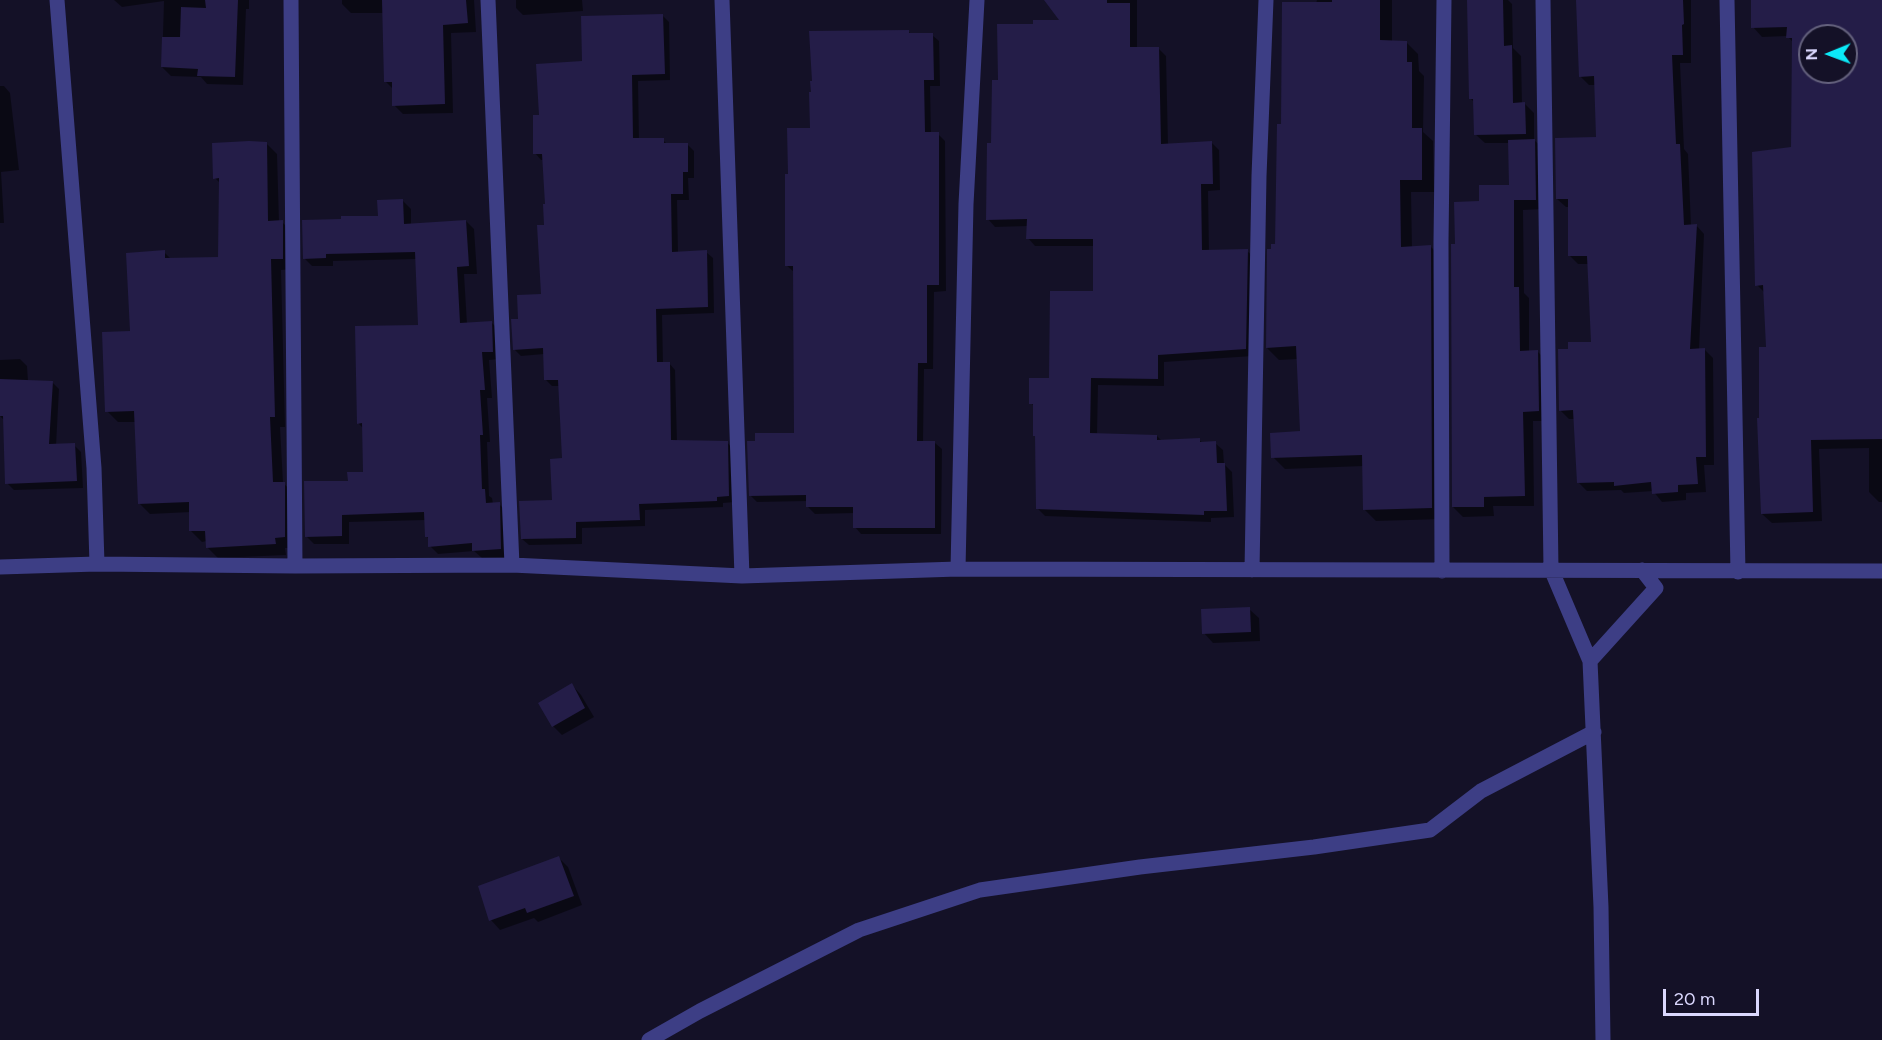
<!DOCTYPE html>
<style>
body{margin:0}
#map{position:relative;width:1882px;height:1040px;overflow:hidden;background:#141127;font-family:Figtree,sans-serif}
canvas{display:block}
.north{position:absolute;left:1798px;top:24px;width:60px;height:60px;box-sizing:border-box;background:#141127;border:2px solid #64617d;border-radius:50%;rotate:269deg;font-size:16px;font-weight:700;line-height:24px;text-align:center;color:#dbd8fe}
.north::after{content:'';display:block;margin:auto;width:21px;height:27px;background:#0be9f7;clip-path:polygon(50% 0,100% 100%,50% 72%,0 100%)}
.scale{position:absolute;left:1663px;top:989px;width:96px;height:27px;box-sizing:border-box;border:3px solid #dbd8fe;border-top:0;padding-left:8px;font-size:18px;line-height:21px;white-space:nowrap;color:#dbd8fe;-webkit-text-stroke:4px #141127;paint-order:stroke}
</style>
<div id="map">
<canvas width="1882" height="1040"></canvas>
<div class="north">N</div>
<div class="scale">20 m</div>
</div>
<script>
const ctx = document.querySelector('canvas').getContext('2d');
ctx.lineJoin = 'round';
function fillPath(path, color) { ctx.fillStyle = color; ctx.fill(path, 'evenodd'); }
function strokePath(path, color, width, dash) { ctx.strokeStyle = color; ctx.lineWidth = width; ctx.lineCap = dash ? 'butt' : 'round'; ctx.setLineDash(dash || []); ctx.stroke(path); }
fillPath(new Path2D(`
 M114 0H249V9H246L243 85 207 84 201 77 171 76 162 67 164 1 122 7Z
 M342 0H474L476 32 451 33 453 113 403 114 394 105 393 89 385 81 384 13H351L342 4Z
 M516 0H582L583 11 523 15 516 8Z
 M1046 0H1137V48H1158L1166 56 1168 145 1212 143 1219 150 1220 190 1208 191 1209 252 1247 251 1255 258 1253 356 1164 362V386L1098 385 1097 435 1157 436 1162 441 1199 440 1203 443H1215L1223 450 1224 464 1232 472 1234 517 1211 518V522L1045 516 1037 508 1035 407 1031 403 1051 380 1094 293V246H1035L1028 238V226L995 227 988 219 999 81 1035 25 1062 22Z
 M1317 0H1392V42H1406L1418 54 1419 71 1424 76 1423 132 1433 141 1434 192H1411L1412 248 1431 247 1443 259 1444 519 1376 521 1364 509V466L1285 469 1273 457 1302 433 1298 359 1279 360 1267 348 1277 246 1283 125Z
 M1469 0H1508L1512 4 1513 48 1521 56 1522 104H1525L1534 113V140L1545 150V209L1523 210 1524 293 1529 298V352H1538L1548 362V421H1533L1534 506H1493L1494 516 1463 517 1453 507 1457 246 1480 203 1510 186 1509 143H1485L1475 134V103L1471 99Z
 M1577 0H1691V63H1680L1684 149 1688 154 1691 226 1696 225 1704 234 1699 350H1705L1713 358 1714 465H1704L1706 492 1686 493V500L1662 502 1653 491 1624 493 1621 490 1587 491 1578 482 1575 419H1569L1560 410 1570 350 1593 343 1589 264H1578L1570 256V207H1566L1557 199 1597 139 1596 85H1589L1580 76Z
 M1752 0H1882V502H1879L1869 492V448L1819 449 1822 521 1772 523 1762 514 1761 419 1768 349 1765 293 1757 285 1793 148 1794 43 1787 36 1762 37 1753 27ZM1810 36H1846V72H1810Z
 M663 16 669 22 670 80 638 81 639 140H663L667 144 688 145 694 151V178H688L689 200H677L678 253 706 252 713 258 714 313 662 315 663 364 669 363 675 370 677 442H727L733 449 735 502 723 503V507L645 510V526L582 528V544L529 545 522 539 554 501 564 459 560 386H552L546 380 544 354 521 356 514 349 543 296 546 206 544 160H541L535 153 541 116 584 63Z
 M909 32 912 35H932L939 41 940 86H930L931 134H938L945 141 946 291 934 292 933 369H924L923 442 935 443 942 449 941 534H861L855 527V513L815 514 808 507V501L757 502 750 495 796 435 794 272 786 265 789 175 811 130Z
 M0 82V86H4L10 93 19 170 1 172 4 223H0Z
 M266 143 277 154 279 222H282L293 233V269L281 270 285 427H280L283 483 295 494V548H285L286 555 218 558 207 547V541L202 542 191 531V512L150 514 139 503 136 422H118L107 411 132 332 164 252 172 260 219 258 221 184 215 178Z
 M403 201 411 209V225L466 221 474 229 477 274H464L467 324 491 322 499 330 500 359 489 360 492 398H487L490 442H487L489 496 492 498 493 504H499L507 512 508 557 482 558 474 551 438 554 430 546V540L426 536V520L349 522V544H314L306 536 349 482 365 473 363 428 358 423 420 326 417 259 333 261V266H312L304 258 379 217Z
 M20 359 27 366 28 381 52 382 59 389 56 446 74 445 81 452 83 488 14 490 7 483 5 421 0 416V360Z
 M1249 609 1259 618 1260 641 1213 643 1204 633Z
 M572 685 581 695 594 717 562 735 553 726Z
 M559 858 568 867 582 905 538 922 534 918 500 930 491 920Z`), '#0007');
fillPath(new Path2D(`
 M205 0H238L235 77 197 76 198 69 161 67 162 37H180L181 7 206 8Z
 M382 0H466L468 23 443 25 445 104 392 106V82H384Z
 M1044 0H1107V3H1130V47H1159L1161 144 1212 141 1213 184H1201L1202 250 1248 249 1246 349 1158 355V379L1091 378 1090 433 1157 435V440L1200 438V442L1216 441 1217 463H1225L1227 511H1204V515L1036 509 1035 436H1033V404H1029V378H1049L1050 291H1093V239H1026L1027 219 986 220 987 143H991L992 80H998L997 24H1033V20H1059Z
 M1332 0H1380V40L1407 41V62H1412V128H1422V180H1400L1401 247 1431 245 1432 508 1363 510 1362 455 1271 458 1270 433 1300 431 1296 346 1266 348 1267 249H1271V244H1275L1277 124H1281L1282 2H1332Z
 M1467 0H1503L1504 46 1512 45 1513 103 1525 102 1526 134 1474 135 1473 99H1469Z
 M1576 0H1683L1684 24 1682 25 1683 55H1672L1676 144H1680L1684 225 1697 224 1690 349 1705 348 1706 457H1696L1698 484 1678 485V492L1652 494 1651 482 1614 486V482L1577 483 1573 410 1559 411 1558 349H1568V342H1591L1587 256H1568V199H1556L1555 138 1596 137 1594 76 1579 77Z
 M1751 0H1882V439L1811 440 1813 512 1761 514 1757 418H1759V347H1766L1763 285 1755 286 1752 152 1791 147 1792 38H1786L1787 27 1751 28ZM1810 36H1846V72H1810Z
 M663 14 665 74 632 75 633 138H664V143H688V172H683V194H671L672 252 707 250 708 307 656 309 657 362H670L671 440 728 441 729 496 717 497V501L639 504 640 520 576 522V538L521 539 519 501 552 500 550 459 562 458 558 380H544L543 348 513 350 511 319H518L517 295 541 294 537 225H544L543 204H545L542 154H533V115H539L536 64 582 61 581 16Z
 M909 30V33H933L934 80H924L925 132H939V285H927V363H918L917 441H935V528H853V507H806V495L749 496 747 441H755V433H794L793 266H785V174H788L787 128H810L809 92H811L810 81H812L809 31Z
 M1535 139 1536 200H1514V287H1519L1520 351 1538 350 1539 411 1523 412 1525 496 1484 497V507H1452L1451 244H1455L1454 202 1479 201V185H1509L1508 140Z
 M249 141 267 142 268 221 283 220V259H271L275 417H270L273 482H285V537L275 538 276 544 206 548 205 531H189V502L138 504 134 411 105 412 102 332 130 331 126 253 165 250V258L218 257 219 178 213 179 212 143Z
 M403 199 404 224 466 220 469 266 457 267 460 323 492 321 493 352H482L485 390H480L483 435H480L482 489H485L486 503 500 502 501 549 472 551V543L428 547V537H425L424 512 342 515V536L305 537 304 481H348L347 472H363L362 423 357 424 355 326 418 325 415 252 326 254V258L303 259 302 220 341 219V216H378L377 200Z
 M0 379 53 381 49 444 75 443 77 481 5 484 3 416H0Z
 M1250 607 1251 632 1202 634 1201 609Z
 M572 683 585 708 552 727 538 703Z
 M559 856 574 896 527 913 525 908 489 921 478 886Z`), '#241d48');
strokePath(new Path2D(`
 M57 0 94 468 97 564
 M291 0 295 566
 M488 0 512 565
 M722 0 742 576
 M1543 0 1551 569 1590 661 1601 907 1603 1040
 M1727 0 1738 572
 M0 567 97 564 295 566 512 565 742 576 958 569 1882 571
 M958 569 966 204 977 0
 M1252 570 1259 176 1266 0
 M1442 571 1441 242 1444 0
 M1590 661 1656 588 1642 570
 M649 1040 700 1011 859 930 980 890 1140 867 1314 847 1430 830 1481 791 1594 732`), '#3d3e85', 15);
</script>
